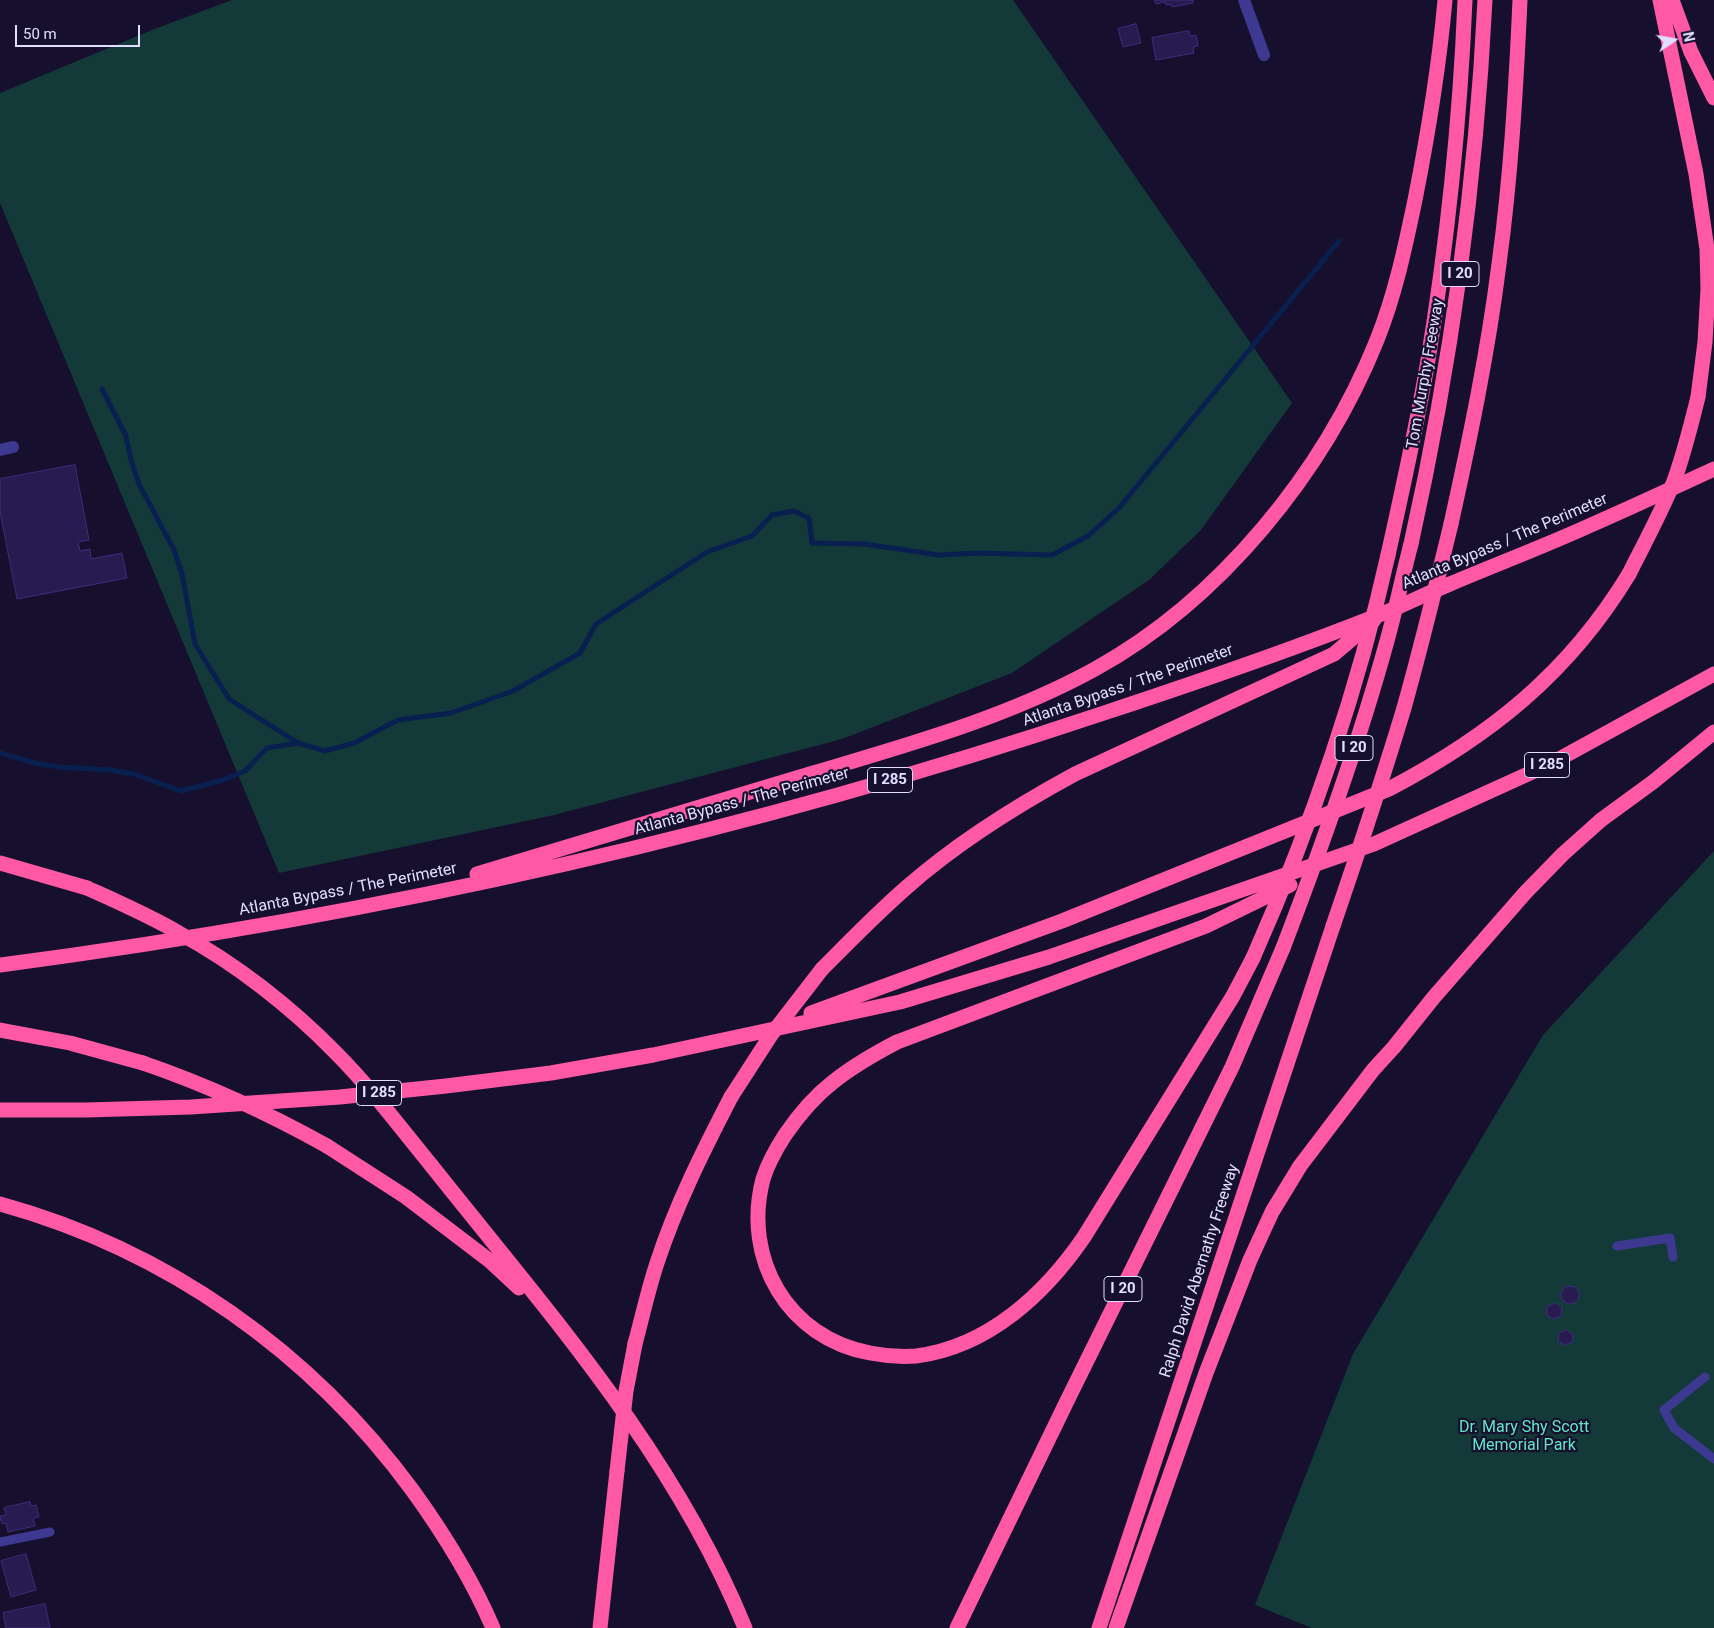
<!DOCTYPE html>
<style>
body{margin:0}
#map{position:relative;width:1714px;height:1628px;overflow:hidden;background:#16102e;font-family:Roboto,sans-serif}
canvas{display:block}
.north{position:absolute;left:1649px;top:15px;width:50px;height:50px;-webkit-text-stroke:4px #16102e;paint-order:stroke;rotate:78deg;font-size:14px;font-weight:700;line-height:20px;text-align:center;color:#e2deff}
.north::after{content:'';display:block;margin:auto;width:18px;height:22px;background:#e2deff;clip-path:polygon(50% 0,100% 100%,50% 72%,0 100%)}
.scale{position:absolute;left:15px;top:25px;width:125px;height:22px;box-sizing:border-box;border:2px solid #e2deff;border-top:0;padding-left:6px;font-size:15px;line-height:18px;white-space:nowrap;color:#e2deff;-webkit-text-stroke:4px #16102e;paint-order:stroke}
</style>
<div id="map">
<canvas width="1714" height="1628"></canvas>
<div class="north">N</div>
<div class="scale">50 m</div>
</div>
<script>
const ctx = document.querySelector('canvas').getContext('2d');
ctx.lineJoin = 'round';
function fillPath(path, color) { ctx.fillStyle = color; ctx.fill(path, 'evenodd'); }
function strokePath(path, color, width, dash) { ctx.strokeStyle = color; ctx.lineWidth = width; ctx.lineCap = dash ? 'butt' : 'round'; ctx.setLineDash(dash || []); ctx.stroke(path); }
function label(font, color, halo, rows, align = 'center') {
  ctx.font = font + ' Roboto,sans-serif'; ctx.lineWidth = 4.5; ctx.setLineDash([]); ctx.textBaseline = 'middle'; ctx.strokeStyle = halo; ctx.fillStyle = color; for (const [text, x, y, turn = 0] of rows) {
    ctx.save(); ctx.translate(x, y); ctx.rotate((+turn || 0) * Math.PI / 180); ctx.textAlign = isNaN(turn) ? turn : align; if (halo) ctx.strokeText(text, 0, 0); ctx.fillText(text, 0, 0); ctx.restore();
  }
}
fillPath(new Path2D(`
 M232 0H1013L1292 403 1201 530 1149 580 1012 673 842 739 554 815 279 873 0 203V93L152 30Z
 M1714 851V1628H1312L1255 1605 1353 1354 1543 1035Z`), '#133938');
strokePath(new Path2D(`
 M102 389 126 436 131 460 139 484 174 550 182 574 195 644 229 699 298 743 325 751 354 743 398 720 451 713 513 691 580 653 596 624 707 552 752 536 772 515 794 511 809 518 812 543 864 544 939 555 977 553 1052 555 1088 536 1119 508 1339 241
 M0 753 35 763 59 767 110 770 134 774 181 791 223 780 245 771 267 748 298 743`), '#082050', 5);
const building = new Path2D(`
 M1155 0H1193V3L1172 7 1171 4 1166 5 1165 2 1156 4Z
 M1136 24 1141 43 1123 47 1118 29Z
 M1189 31 1190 36 1196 35 1198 46 1193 47 1194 53 1156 60 1152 38Z
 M75 465 89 540 78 542 80 551 90 549 91 559 122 553 127 578 17 599 0 512V479Z
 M1561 1295a9 9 0 1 1 18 0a9 9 0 1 1-18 0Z
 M1556 1303 1562 1308 1561 1316 1554 1319 1547 1315V1307Z
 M1566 1330 1573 1334 1572 1342 1565 1345 1558 1341 1559 1333Z
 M30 1502 31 1506 36 1505 39 1517 33 1518 35 1526 8 1532 6 1523 2 1524 0 1516 6 1515 4 1508Z
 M26 1554 36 1590 11 1597 1 1561Z
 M45 1604 50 1628H6L3 1613Z`);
fillPath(building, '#271b50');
strokePath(building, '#3e2c7e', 1);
strokePath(new Path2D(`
 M1617 1246 1670 1238 1673 1257
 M1705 1377 1664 1410 1674 1428 1714 1459
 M0 1542 50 1532`), '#3e3990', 9);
strokePath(new Path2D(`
 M1244 0 1264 55
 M0 450 13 447`), '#3e3990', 12);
strokePath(new Path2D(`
 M1660 0 1696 174 1707 249 1708 289 1705 342 1698 397
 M1672 0 1691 52 1714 98
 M1451 524C1470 438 1488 352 1499 264 1511 176 1516 88 1520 0
 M1411 544C1451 365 1476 184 1485 0
 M1388 555C1402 492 1416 429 1427 366 1447 245 1460 122 1465 0
 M0 863 87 888
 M477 874C588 841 699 808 810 774 907 745 1006 718 1095 669 1220 600 1324 472 1377 340 1395 295 1405 248 1415 200 1428 134 1439 68 1445 0
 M1253 958 1233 996 1084 1237C1045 1294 988 1347 916 1356 901 1357 885 1356 870 1353 788 1338 742 1259 763 1179 768 1163 776 1149 785 1135 798 1116 815 1096 833 1082 853 1066 874 1054 897 1042L1206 926 1290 885
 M0 965C375 916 746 833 1104 713 1198 682 1292 650 1384 613 1406 604 1428 593 1450 584 1497 564 1545 546 1591 525 1632 507 1673 488 1714 469
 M822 969C850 941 877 913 907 887 958 842 1016 806 1075 774L1334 654 1374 620
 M811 1013 1062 921 1389 789C1490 736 1569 673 1629 574
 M0 1030 70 1043 143 1063
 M0 1110H86L191 1107 340 1097 446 1086 551 1073 653 1055 900 1002 1049 957 1374 844 1550 764 1714 674
 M327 1146 406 1197 490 1261 519 1288
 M431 1165C547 1311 674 1453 745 1628
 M0 1204C167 1250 311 1352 413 1491 444 1534 472 1579 493 1628
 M635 1344C642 1318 648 1290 657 1263 676 1205 703 1151 731 1097
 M600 1628 617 1471
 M957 1628 1067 1401 1232 1067 1283 948
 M1099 1628 1333 926
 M1116 1628 1206 1373 1250 1260 1272 1212 1300 1166 1373 1070 1394 1047 1434 997 1525 893 1563 854 1601 820 1653 782 1714 732`), '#ff59a5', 15);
strokePath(new Path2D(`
 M1629 574C1644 544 1661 513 1674 481 1684 454 1691 425 1698 397
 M87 888C118 902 150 916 179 933 235 963 291 1007 335 1052 370 1087 400 1127 431 1165
 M1333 926C1358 853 1382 781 1404 708 1421 647 1436 586 1451 524
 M1283 948C1321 849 1357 749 1385 648 1395 614 1402 578 1411 544
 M1253 958C1310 829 1357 694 1388 555
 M143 1063C207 1085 268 1113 327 1146
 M731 1097 771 1035 822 969
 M617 1471 626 1391 635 1344`), '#ff59a5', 15);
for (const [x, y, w] of [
 [1460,274,38],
 [1354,748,38],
 [1547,765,45],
 [890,780,45],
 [379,1093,45],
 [1123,1289,38]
]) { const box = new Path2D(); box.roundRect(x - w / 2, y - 12.5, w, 25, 4); ctx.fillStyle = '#16102e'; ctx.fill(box); strokePath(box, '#e2deff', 1); }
label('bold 15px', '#e2deff', null, [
 ["I 20",1460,274],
 ["I 20",1354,748],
 ["I 285",1547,765],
 ["I 285",890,780],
 ["I 285",379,1093],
 ["I 20",1123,1289]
]);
label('16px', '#e2deff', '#16102e', [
 ["Tom Murphy Freeway",1426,374,-80],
 ["Atlanta Bypass / The Perimeter",1505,542,-23],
 ["Atlanta Bypass / The Perimeter",1128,686,-19],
 ["Atlanta Bypass / The Perimeter",742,802,-15],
 ["Atlanta Bypass / The Perimeter",348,890,-11],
 ["Ralph David Abernathy Freeway",1200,1271,-72]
]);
label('16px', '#61e8c9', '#16102e', [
 ["Dr. Mary Shy Scott",1524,1428],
 ["Memorial Park",1524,1446]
]);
</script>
